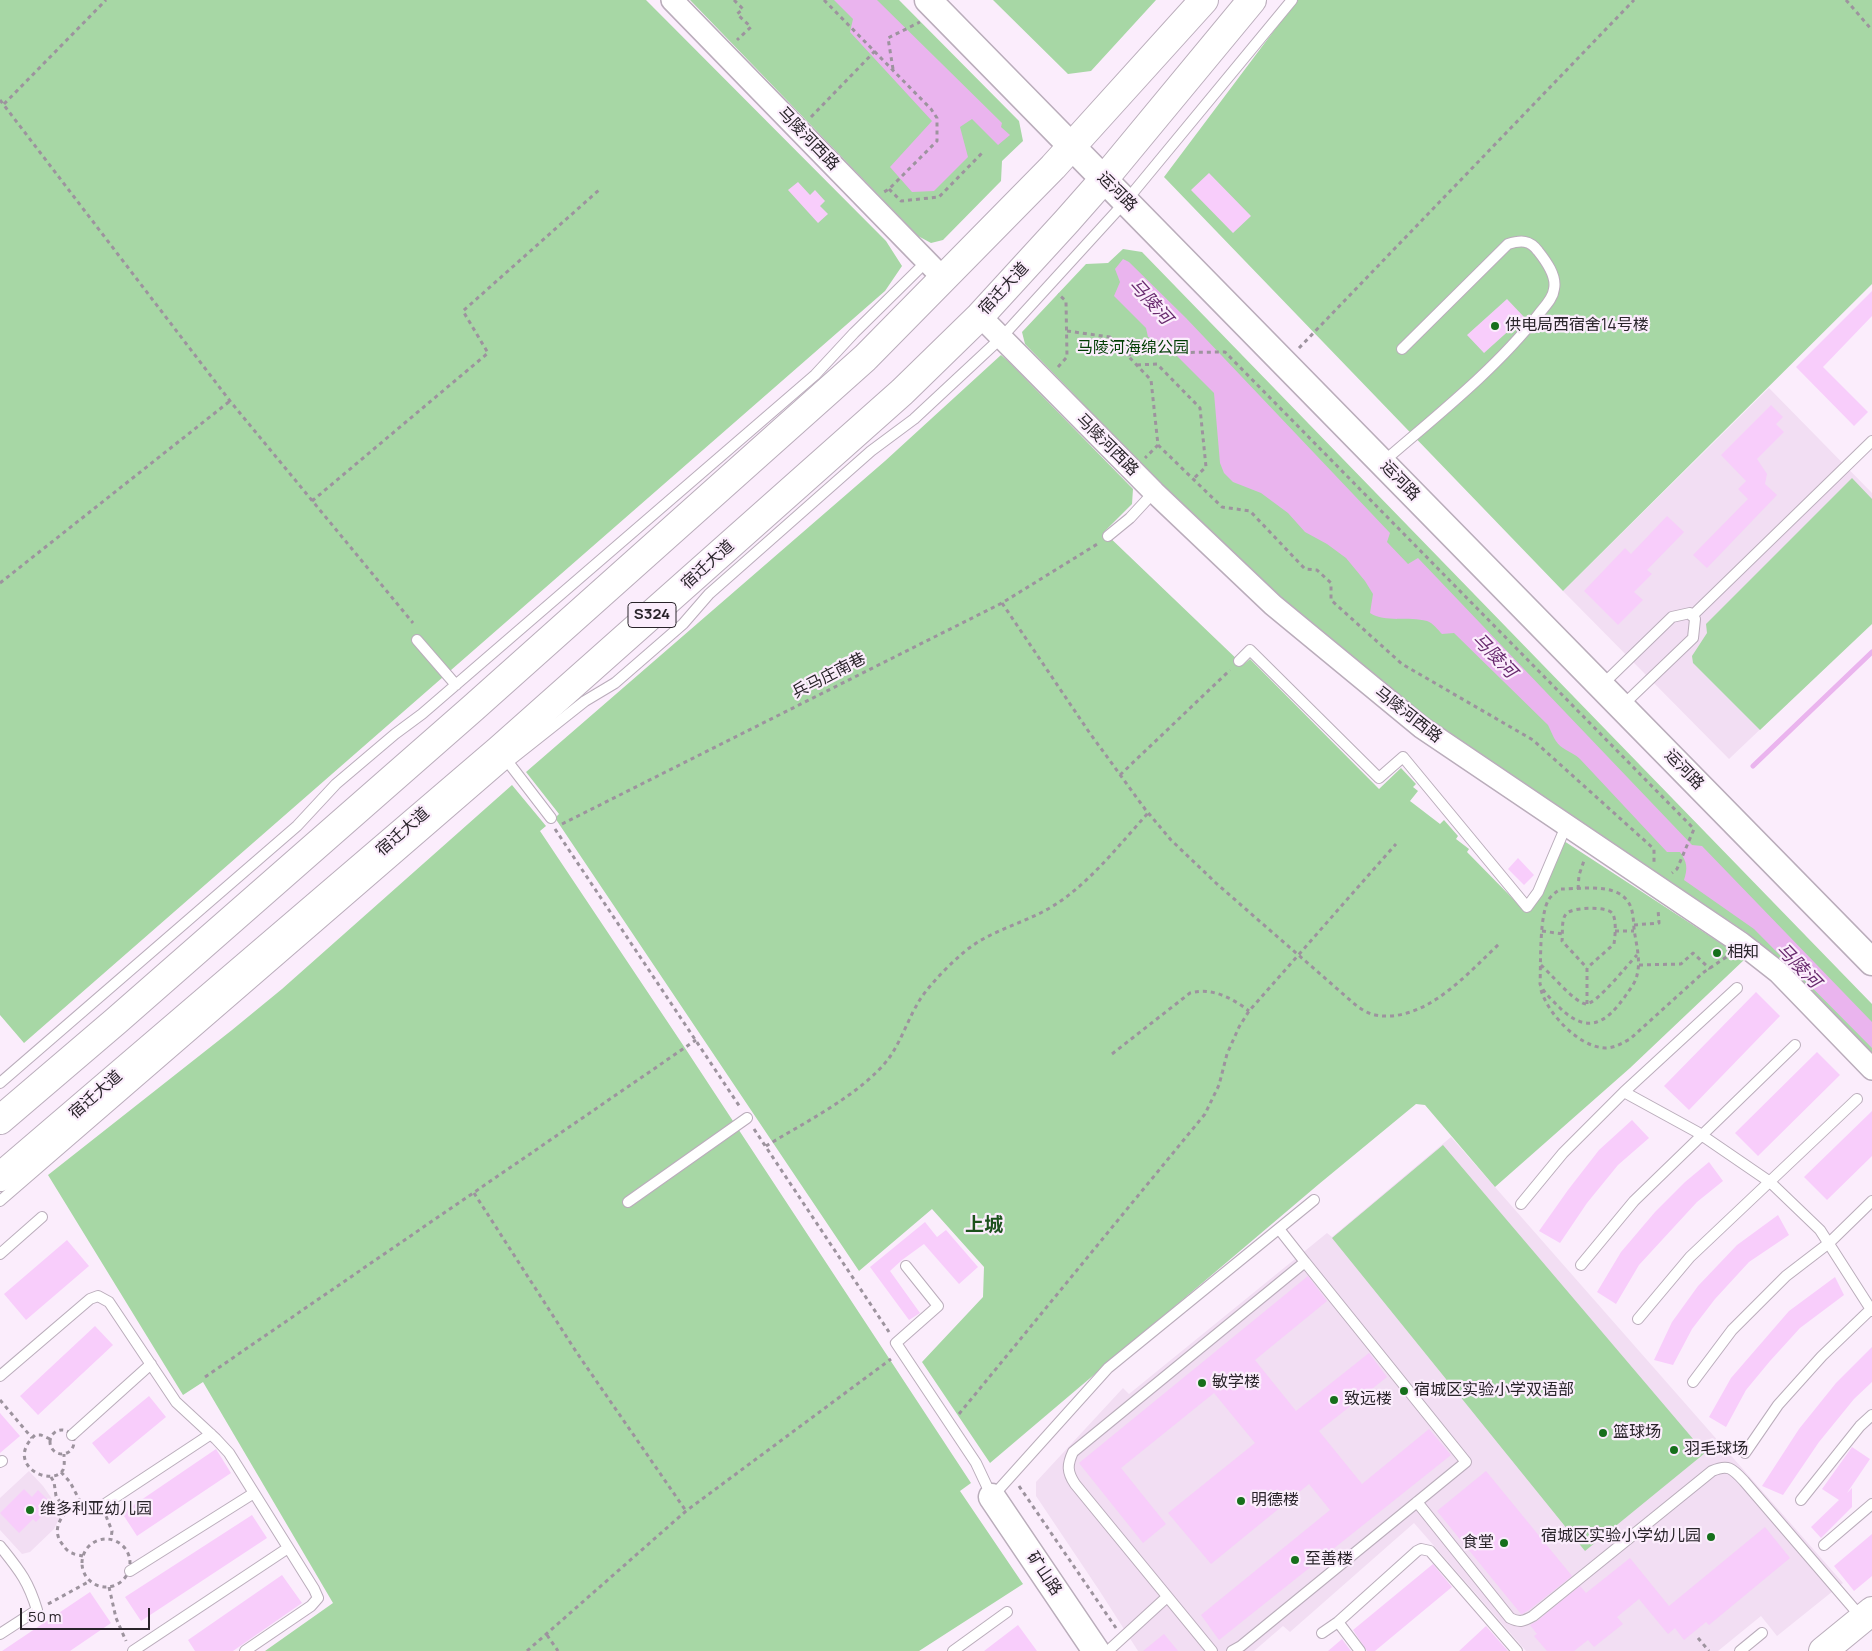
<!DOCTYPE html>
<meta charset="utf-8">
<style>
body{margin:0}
#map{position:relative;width:1872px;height:1651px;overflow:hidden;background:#fbedfc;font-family:Manrope,sans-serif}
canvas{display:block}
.scale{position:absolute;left:20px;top:1608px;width:130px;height:22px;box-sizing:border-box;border:2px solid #29242a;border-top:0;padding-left:6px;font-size:15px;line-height:18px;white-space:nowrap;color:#29242a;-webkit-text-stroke:4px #fbedfc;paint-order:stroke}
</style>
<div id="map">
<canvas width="1872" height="1651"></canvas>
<div class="scale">50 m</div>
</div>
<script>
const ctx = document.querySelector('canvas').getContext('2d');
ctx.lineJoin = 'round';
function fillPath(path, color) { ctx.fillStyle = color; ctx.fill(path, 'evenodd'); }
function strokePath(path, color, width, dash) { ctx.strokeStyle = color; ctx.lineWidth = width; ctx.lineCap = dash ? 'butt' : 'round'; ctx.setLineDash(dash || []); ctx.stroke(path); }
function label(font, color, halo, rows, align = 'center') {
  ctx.font = font + ' Manrope,"Noto Sans SC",sans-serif'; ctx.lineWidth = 4.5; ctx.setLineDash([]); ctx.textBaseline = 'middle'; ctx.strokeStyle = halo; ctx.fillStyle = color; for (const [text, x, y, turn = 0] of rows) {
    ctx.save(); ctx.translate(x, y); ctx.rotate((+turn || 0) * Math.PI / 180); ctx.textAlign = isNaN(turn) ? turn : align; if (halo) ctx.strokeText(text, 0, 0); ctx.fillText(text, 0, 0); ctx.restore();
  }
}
fillPath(new Path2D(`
 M1769 388 1872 493V623L1729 759 1563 591Z
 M1451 1137 1843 1583 1777 1636 1761 1616 1718 1651H1526L1414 1523 1290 1632 1283 1626 1254 1651H1138L1099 1590 1036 1496V1482L1123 1388 1129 1394 1327 1233 1332 1237Z
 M29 1471 43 1486 62 1513 54 1529 30 1552 22 1554 0 1530V1498Z`), '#f2def3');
fillPath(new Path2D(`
 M0 0H646L886 241 902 266 885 291 24 1043 0 1015Z
 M690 0H899L1019 121 1023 141 1002 161 1001 181 943 240 931 243 918 236Z
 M993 0H1156L1091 71 1068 74Z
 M1297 0H1872V284L1563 591 1164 177Z
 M1123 249 1142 252 1872 1004V1061L1747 933 1411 708 1298 615 1196 520 1025 344 1022 332 1086 264 1108 263Z
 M1001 355 1008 361 1133 489 1132 504 1104 532 1243 665 1250 659 1379 789 1401 768 1416 784 1413 787 1418 791 1410 801 1440 824 1444 820 1458 836 1456 839 1469 849 1467 852 1524 910 1564 841 1745 959 1630 1068 1495 1187 1425 1105 1416 1104 1319 1184 990 1463 922 1362 983 1297 984 1267 932 1209 859 1271 555 818 559 814 526 772 885 461Z
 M1852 478 1872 499V624L1760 730 1693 663 1692 656 1707 633 1706 624Z
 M512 785 546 826 540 831 683 1045 971 1483 960 1491 1023 1584 919 1651H265L333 1603 203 1382 183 1395 48 1175 232 1030 282 989Z
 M1443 1145 1705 1453 1585 1551 1332 1238Z`), '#a7d7a5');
fillPath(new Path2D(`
 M834 0H877L1002 123 1001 127 1010 135 998 145 972 119 960 127 968 157 934 191 912 192 890 167 932 121 850 32 853 19Z
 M1123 259 1129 262 1186 318 1390 533 1387 542 1408 564 1418 558 1692 845 1702 846 1872 1022V1048L1754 929 1684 880C1688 868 1687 862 1680 852H1667L1580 759C1575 754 1569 752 1563 748 1555 743 1552 733 1548 725L1454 633 1442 634C1438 630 1433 623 1427 621 1409 616 1385 623 1370 613L1373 594 1365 581 1346 558 1327 544 1305 532 1288 513 1261 493 1233 482 1224 473 1220 463 1214 393 1173 352 1159 349 1160 345 1158 340 1148 337 1146 328 1114 296 1120 282 1115 269Z`), '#eab4ee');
strokePath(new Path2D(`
 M1753 766 1872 652`), '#eab4ee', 5);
fillPath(new Path2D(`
 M1209 173 1251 216 1233 233 1191 190Z
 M798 182 810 195 815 190 825 201 820 206 828 214 818 223 788 190Z
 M1872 291V316L1823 367 1868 412 1854 426 1796 367Z
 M1507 299 1524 317 1484 353 1467 335Z
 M1771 405 1783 417 1776 424 1784 432 1757 459 1767 474 1765 484 1777 495 1707 568 1693 555 1748 499 1738 489 1746 481 1721 455Z
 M1667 516 1684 532 1647 570 1652 574 1634 592 1643 600 1618 625 1584 591 1625 548 1631 554Z
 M1518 858 1534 875 1524 885 1508 869Z
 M1756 992 1780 1016 1689 1110 1664 1086Z
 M1817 1052 1840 1075 1758 1156 1735 1133Z
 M1872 1111V1156L1827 1200 1804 1177Z
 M1632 1120 1649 1138 1618 1165 1587 1203 1560 1243 1539 1231 1568 1190 1599 1150Z
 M1709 1162 1723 1181 1697 1202 1639 1265 1616 1304 1597 1292 1621 1252 1655 1212 1685 1182Z
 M1778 1215 1789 1235 1749 1262 1715 1299 1692 1329 1673 1365 1654 1360 1672 1322 1698 1286 1737 1245Z
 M925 1222 937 1237 946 1230 978 1267 959 1284 924 1244 902 1260 890 1271 920 1313 909 1320 870 1267Z
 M67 1240 89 1266 26 1320 4 1294Z
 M1308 1276 1327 1301 1255 1360 1296 1411 1369 1353 1387 1377 1319 1431 1362 1484 1429 1429 1451 1455 1219 1640 1201 1615 1330 1510 1309 1484 1211 1564 1168 1513 1255 1443 1214 1393 1121 1468 1166 1524 1143 1543 1079 1463Z
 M1835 1277 1844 1295 1800 1328 1770 1361 1746 1390 1726 1427 1709 1417 1731 1378 1789 1311Z
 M95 1326 113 1345 38 1415 20 1396Z
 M1872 1347V1382L1854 1399 1819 1442 1783 1495 1762 1486 1799 1429 1836 1383Z
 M149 1396 166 1417 109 1464 92 1443Z
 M0 1413 20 1436 0 1453Z
 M1852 1447 1870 1459 1847 1493 1852 1488V1507L1821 1538 1811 1527 1839 1500 1822 1489Z
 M216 1449 231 1473 137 1536 122 1513Z
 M1486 1471 1572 1576 1529 1610 1522 1614H1521L1437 1511Z
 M24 1489 32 1497 38 1490 53 1505 36 1522 33 1519 19 1533 0 1513Z
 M252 1515 267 1538 141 1621 125 1597Z
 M1765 1527 1790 1558 1709 1625 1706 1622 1684 1640 1675 1628 1668 1634 1639 1599 1617 1617 1623 1624 1594 1647 1588 1640 1574 1651H1547L1534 1636 1537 1634 1530 1625 1537 1621 1580 1586 1586 1593 1630 1558 1669 1606Z
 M1872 1534V1576L1854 1591 1834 1566Z
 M1433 1564 1452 1587 1375 1651H1367L1353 1630Z
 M282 1575 302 1603 233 1651H195L188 1640Z
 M90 1592 111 1623 70 1651H2Z
 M1018 1625 1037 1651H984Z
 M1486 1626 1508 1651H1459Z
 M1164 1634 1178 1651H1143Z
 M1342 1639 1351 1651H1328Z`), '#f8cdfb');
const service = new Path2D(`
 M1383 462C1435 417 1496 369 1538 315 1544 307 1553 299 1554 289 1557 276 1546 261 1538 251 1530 240 1521 240 1508 244L1402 349
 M1108 536 1130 518 1154 492
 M1692 616 1872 441
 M417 640 456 685
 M1239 661 1250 650 1379 778 1403 757 1527 907 1538 892 1566 826
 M1602 685 1672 617 1690 613 1695 619 1693 638 1622 706
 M508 762 551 818
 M0 1083 297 826 336 784 395 734 422 714 815 375 854 333 927 261
 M1624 1092 1697 1132 1770 1182 1820 1230 1872 1311
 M0 1201 508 762 585 701 615 683 683 624 709 594 871 451 914 419 1001 338 1126 201 1292 0
 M628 1202 747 1118
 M1521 1204 1563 1153 1624 1092 1737 988
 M1279 1229 1305 1262
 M0 1254 42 1217
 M1581 1265 1634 1201 1795 1045
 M906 1266 938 1306 896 1343 976 1463 992 1497 1108 1368 1314 1200
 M1638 1319 1690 1257 1857 1099
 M0 1376 90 1299 98 1296 109 1302 176 1402 216 1439 229 1453 314 1589 318 1598 311 1606 245 1651
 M1693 1382 1732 1330 1786 1276 1829 1243 1872 1201
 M72 1435 151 1364
 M1745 1453 1778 1405 1822 1356 1872 1308
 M0 1462 2 1461
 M1801 1500 1860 1426 1872 1415
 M1417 1502 1510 1618C1520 1623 1524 1621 1533 1616L1712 1471C1728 1464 1732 1468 1744 1481L1861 1617
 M99 1508 211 1434
 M1824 1545 1872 1504
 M0 1546C19 1570 28 1580 37 1610L0 1634
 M130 1571 254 1493
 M1338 1622 1360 1651
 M1322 1633 1338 1622 1417 1551 1421 1549 1430 1551 1517 1651
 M133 1651 288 1548
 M953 1651 1007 1612
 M1108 1651 1167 1597
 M1212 1651 1075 1484C1067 1472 1067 1465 1073 1452L1305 1262 1466 1462 1241 1646 1232 1651
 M1740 1651 1762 1633`);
const minor = new Path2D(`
 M672 0 943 278
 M980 316 1154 492 1273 605 1421 727 1741 943 1778 972 1872 1069`);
const tertiary = new Path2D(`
 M928 0 1872 962
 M992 1497 1096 1651`);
const secondary = new Path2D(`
 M1823 1651 1872 1611`);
const primary = new Path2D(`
 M0 1120 116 1021 473 708 865 358 1053 167 1204 0
 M0 1177 499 750 902 392 980 316 1067 221 1104 179 1252 0`);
strokePath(service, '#baadbb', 12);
strokePath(minor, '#baadbb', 24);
strokePath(tertiary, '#baadbb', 29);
strokePath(secondary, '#baadbb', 30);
strokePath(primary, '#baadbb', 30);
strokePath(new Path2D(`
 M734 0 743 9 737 14 751 27 737 40
 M824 0 931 109 937 118V141L889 189 884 192
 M1846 0 1872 30
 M893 69 888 38 920 22
 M0 100 230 401 413 623
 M4 104 106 0
 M811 117 875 51
 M889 189 901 201 939 197 983 152
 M1067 331 1110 337 1151 380 1158 445 1145 458
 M1299 348 1634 0
 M1127 355 1139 353 1225 352 1694 829 1677 869 1672 873
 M1137 365 1157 364 1200 408 1206 467 1193 479
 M1058 367 1067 357 1066 301 1058 294
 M1158 445 1222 507 1250 511 1305 569 1317 570 1331 583V600L1402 664 1533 740 1654 849V863
 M312 501 488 353 463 311 599 190
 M0 583 230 401
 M1002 603 1089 732 1145 809 1171 840 1217 884 1358 1007C1363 1010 1369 1014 1375 1015 1425 1024 1468 973 1500 943
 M1120 775 1230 670
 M562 824 1002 603 1099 543
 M555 829 740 1107
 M1561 889C1578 889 1602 885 1618 893 1633 901 1633 914 1634 929 1636 943 1641 961 1637 975 1636 982 1630 989 1626 995 1606 1024 1587 1035 1559 1007 1552 1000 1544 993 1540 984 1541 963 1539 915 1549 899 1553 894 1556 892 1561 889Z
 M1578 889 1579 875 1585 858
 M1634 925 1659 923 1658 909
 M1542 931 1563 934
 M1615 931H1634
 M1541 965C1550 973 1575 1003 1586 1004 1597 1004 1628 964 1637 955
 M1639 965 1681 964 1693 953 1710 969
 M1541 990C1548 1014 1579 1047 1605 1048 1615 1048 1622 1043 1630 1039L1704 972 1728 956
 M1587 1004V968L1562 941C1563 933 1561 920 1566 914 1572 907 1606 906 1612 913 1617 919 1615 937 1614 944L1587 968
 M1112 1054 1190 993C1212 987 1232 998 1249 1011
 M754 1129 889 1332
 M766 1146C805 1122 862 1094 889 1058 902 1040 909 1016 921 998 933 981 948 966 963 953 989 930 1024 924 1053 906 1089 884 1120 844 1148 813
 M474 1193 577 1353 686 1511
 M205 1377 696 1040
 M0 1400 32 1438
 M959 1414 1205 1114 1219 1085 1227 1054 1239 1027 1249 1011 1396 844
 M50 1442a12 12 0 1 1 24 0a12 12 0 1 1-24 0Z
 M50 1439 41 1435H35C3 1465 52 1488 63 1470 65 1465 64 1459 64 1454
 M61 1472 70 1482 81 1503
 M51 1477 54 1482 56 1496 66 1511
 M1019 1486 1116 1628
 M106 1516 112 1531 111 1539
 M82 1563a24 24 0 1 1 48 0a24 24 0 1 1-48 0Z
 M83 1556C80 1555 75 1555 72 1553 68 1552 65 1548 63 1545 47 1527 68 1503 89 1502
 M109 1587 116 1618 126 1641
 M48 1604 90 1581
 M547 1635 558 1651
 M1698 1638 1709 1651
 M527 1651 686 1511 891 1359`), '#9d939e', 3, [4, 4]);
strokePath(service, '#fff', 10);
strokePath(minor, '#fff', 21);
strokePath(tertiary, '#fff', 26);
strokePath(secondary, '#fff', 28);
strokePath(primary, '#fff', 28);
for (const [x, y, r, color] of [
 [1495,326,5,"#166f1b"],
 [1717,953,5,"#166f1b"],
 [1202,1383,5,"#166f1b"],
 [1404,1391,5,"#166f1b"],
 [1334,1400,5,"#166f1b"],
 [1603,1433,5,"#166f1b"],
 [1674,1450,5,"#166f1b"],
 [1241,1501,5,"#166f1b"],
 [30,1510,5,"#166f1b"],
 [1711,1537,5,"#166f1b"],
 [1504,1543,5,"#166f1b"],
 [1295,1560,5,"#166f1b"]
]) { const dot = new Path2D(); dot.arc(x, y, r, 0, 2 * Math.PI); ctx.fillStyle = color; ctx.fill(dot); strokePath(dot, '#fbedfc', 2); }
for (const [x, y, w] of [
 [652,615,48]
]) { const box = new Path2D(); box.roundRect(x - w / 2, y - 12.5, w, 25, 4); ctx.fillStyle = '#fbedfc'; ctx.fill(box); strokePath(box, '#29242a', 1); }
label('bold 15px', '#29242a', null, [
 ["S324",652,615]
]);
label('16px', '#29242a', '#fbedfc', [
 ["马陵河西路",808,139,46],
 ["运河路",1117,192,45],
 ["宿迁大道",1004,289,-47],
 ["马陵河西路",1107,445,45],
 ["运河路",1400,481,46],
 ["宿迁大道",708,565,-42],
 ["兵马庄南巷",829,676,-27],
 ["马陵河西路",1408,715,38],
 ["运河路",1684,770,46],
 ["宿迁大道",403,832,-41],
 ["宿迁大道",96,1095,-41],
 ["矿山路",1044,1574,56]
]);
label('16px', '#29242a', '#fbedfc', [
 ["供电局西宿舍14号楼",1505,326],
 ["相知",1727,953],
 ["敏学楼",1212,1383],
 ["宿城区实验小学双语部",1414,1391],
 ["致远楼",1344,1400],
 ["篮球场",1613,1433],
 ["羽毛球场",1684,1450],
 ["明德楼",1251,1501],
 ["维多利亚幼儿园",40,1510],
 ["宿城区实验小学幼儿园",1701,1537,"right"],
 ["食堂",1494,1543,"right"],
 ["至善楼",1305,1560]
], 'left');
label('16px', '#023e05', '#fbedfc', [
 ["马陵河海绵公园",1133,349]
]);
label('italic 18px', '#682a6e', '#fbedfc', [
 ["马陵河",1150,302,48],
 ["马陵河",1494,656,46],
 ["马陵河",1798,966,46]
]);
label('bold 19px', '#1c511c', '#fbedfc', [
 ["上城",984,1226]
]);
</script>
